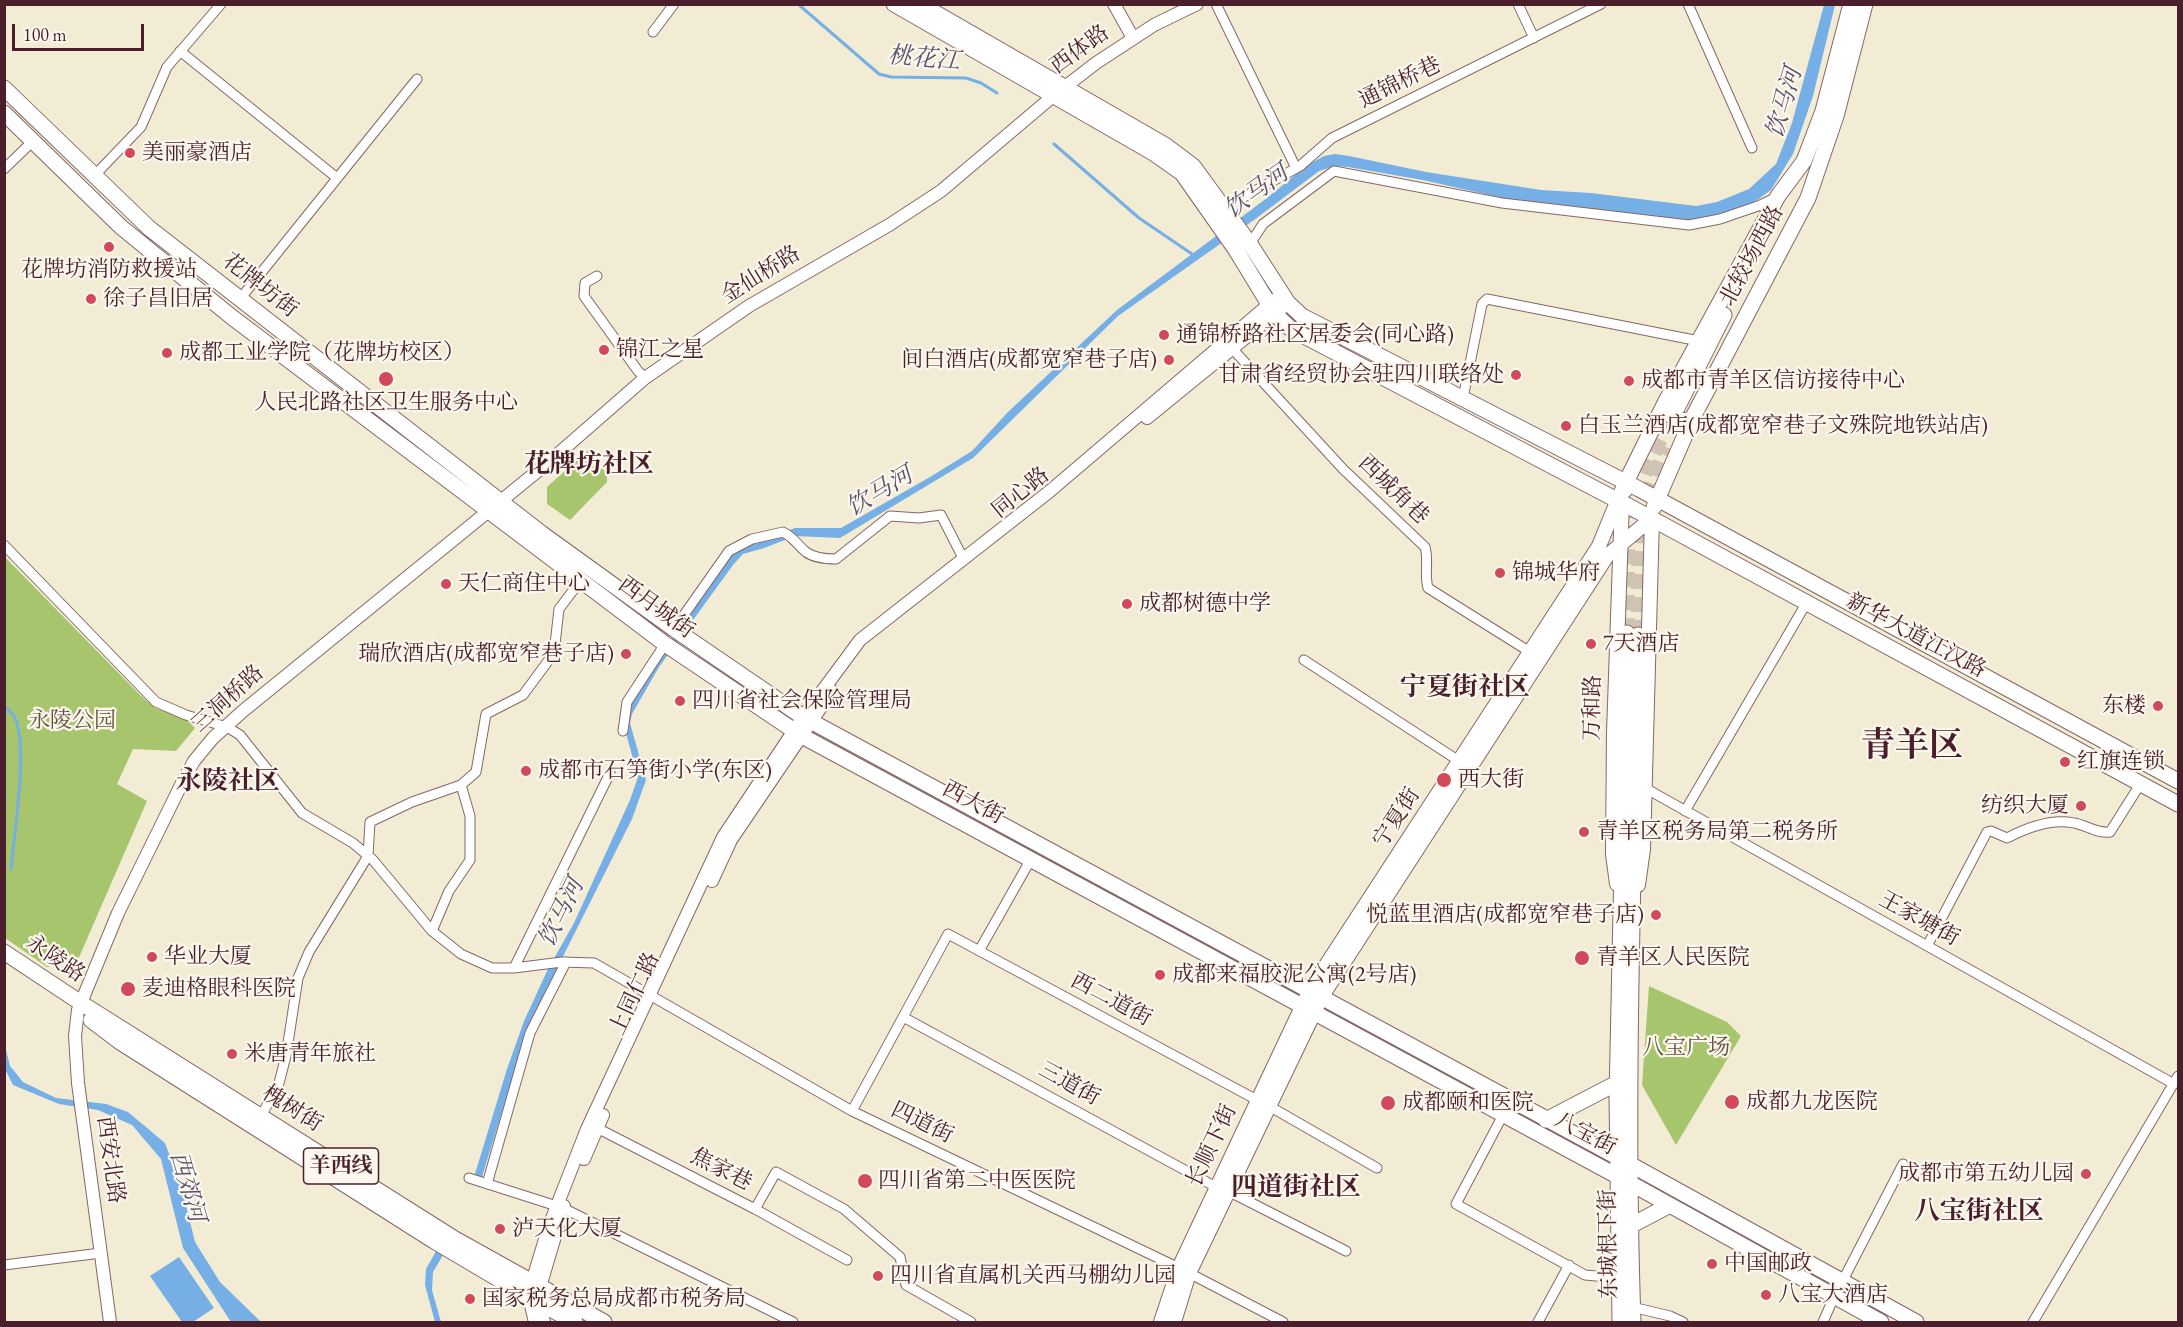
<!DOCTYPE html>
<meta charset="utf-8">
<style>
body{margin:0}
#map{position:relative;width:2183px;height:1327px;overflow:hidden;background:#f3ecd5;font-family:"EB Garamond",serif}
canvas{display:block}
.frame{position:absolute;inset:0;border:6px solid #4a1f2b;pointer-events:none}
.scale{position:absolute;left:12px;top:24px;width:132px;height:27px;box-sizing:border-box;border:3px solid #4a1f2b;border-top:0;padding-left:8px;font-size:18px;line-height:21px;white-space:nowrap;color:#4a1f2b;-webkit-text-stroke:4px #fbf7ec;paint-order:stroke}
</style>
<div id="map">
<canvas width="2183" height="1327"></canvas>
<div class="frame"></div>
<div class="scale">100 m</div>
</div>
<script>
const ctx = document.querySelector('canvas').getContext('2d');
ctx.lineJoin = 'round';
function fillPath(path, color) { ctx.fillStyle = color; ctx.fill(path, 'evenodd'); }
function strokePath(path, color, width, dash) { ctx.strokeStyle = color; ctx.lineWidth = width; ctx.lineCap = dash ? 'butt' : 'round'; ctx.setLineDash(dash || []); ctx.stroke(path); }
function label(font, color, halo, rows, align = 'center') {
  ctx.font = font + ' "EB Garamond","Noto Serif SC",serif'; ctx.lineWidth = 4.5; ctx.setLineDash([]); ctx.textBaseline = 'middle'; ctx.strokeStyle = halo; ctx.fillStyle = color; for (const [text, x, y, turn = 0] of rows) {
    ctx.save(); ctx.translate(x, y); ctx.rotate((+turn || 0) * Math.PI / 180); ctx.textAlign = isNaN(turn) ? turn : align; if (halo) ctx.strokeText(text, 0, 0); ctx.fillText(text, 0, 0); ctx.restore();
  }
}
fillPath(new Path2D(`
 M589 449 607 474V482L570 520 547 504V487Z
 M4 556 141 696 155 708 186 719 195 728 176 751 133 749 117 784 147 801 77 962 47 967 5 938Z
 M1649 986 1727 1022 1741 1036 1676 1145 1642 1085Z`), '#a7c56d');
fillPath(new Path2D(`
 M1824 5H1835L1813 96 1793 154 1771 190 1747 207 1713 219 1686 223 1602 210 1525 203 1423 180 1348 167 1335 166 1319 171 1254 220 1118 316 973 458 840 538 795 536 764 548 743 554 733 565 659 667 632 714 630 723 646 780 632 819 529 1024 481 1180 474 1177 507 1069 524 1021 548 969 574 923 630 800 638 777 627 737 625 722 627 706 719 570 736 551 795 528H841L930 477 972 451 1008 412 1117 310 1267 198 1306 166 1324 156 1335 154 1349 156 1426 172 1541 190 1591 193 1696 206 1717 202 1749 189 1776 164 1792 123Z
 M4 1042 10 1066 23 1082 56 1098 106 1104 128 1112 165 1143 182 1189 195 1242 220 1282 261 1322H231L183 1248 161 1159 132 1125 98 1110 59 1104 13 1085 5 1069Z
 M439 1246 446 1250 433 1272 432 1290 441 1322H435L425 1285 426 1269Z
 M179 1257 214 1308 193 1322H182L150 1276Z`), '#76afe6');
strokePath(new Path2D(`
 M798 4 879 74 891 77 966 78 981 83 997 93
 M1054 144 1139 218 1195 256
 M4 706C7 709 12 713 14 716 29 742 14 836 11 869`), '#76afe6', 3);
strokePath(new Path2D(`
 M1627 633C1628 590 1624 542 1636 500 1645 467 1661 437 1677 408
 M1638 635C1639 596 1636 556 1643 518 1647 494 1657 470 1666 447`), '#d1c3b3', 15, [15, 8]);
const minor = new Path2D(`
 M1216 4 1296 168
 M1518 4 1534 38
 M1688 4 1752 148
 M653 32 674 4
 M180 51 337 178
 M4 169 32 142
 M94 176 141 127 167 67 221 4
 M1224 208 1300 166 1332 138 1601 4
 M1250 244 1263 224 1334 171 1502 203 1689 225 1720 219 1758 206 1777 197
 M597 276 585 283 584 296 638 371 645 378
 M240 299 417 79
 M1228 344 1343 469 1425 547C1429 560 1424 574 1428 588L1530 652
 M1463 398 1482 304 1487 299 1699 341
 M4 545 156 702 186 715 227 727 240 735 302 813 353 843 373 860 432 931 461 954 492 968H514L562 962 594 963 852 1111 1179 1268
 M674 629 729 551 752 539 783 532C796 539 796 544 806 552 814 558 826 559 836 559L890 516 919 518 941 515 963 558
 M1304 660 1459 761
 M623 731 627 702 665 644
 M1645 788 2174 1084
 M1685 811 1807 602
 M432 931 449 891 470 860V816L461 785 476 772 486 714 523 695 554 653 559 609 581 580
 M1927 946 1987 832 1991 831 2007 838C2026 828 2051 818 2074 823 2086 825 2098 834 2110 832L2141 783
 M979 951 1031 859
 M514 968 610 773
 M903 1017 1216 1187
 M1269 1106 1377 1168
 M852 1111 948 934 1257 1100
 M1503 1115 1456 1204 1585 1275 1619 1278
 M259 1120 279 1083 286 1056 298 978 309 952 368 856 370 822 412 802 461 785
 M597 1128 755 1209 776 1172 844 1209 900 1257 906 1285 971 1322
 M469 1178 563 1208 793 1322
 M487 1184 530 1033 566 962
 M1228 1191 1346 1251
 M755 1209 847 1260
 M4 1265 101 1253
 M1189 1273 1283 1322
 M1842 1282 1903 1164
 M1632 1307 1670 1316 1683 1322
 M1538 1322 1569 1265
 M1823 1322 1834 1297
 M2033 1322 2178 1076`);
const tertiary = new Path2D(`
 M1114 4 1133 38
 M1147 418 1288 303
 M712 881 731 840 832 691
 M584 1159 603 1115
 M110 1322 78 1083 75 1036 78 1010 118 913 183 781 194 761 213 738 243 711 550 461 645 378 749 306 889 225 941 191 1052 97 1096 63 1154 25 1197 4
 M535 1322 529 1297 532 1282 549 1226 587 1129 723 837 803 717 860 640 1050 491 1274 300
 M544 1322 539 1303 540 1287 564 1206`);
const secondary = new Path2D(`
 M1617 884 1613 854 1614 733 1622 502
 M1638 885 1643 849 1652 518
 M1161 1322 1179 1268 1310 990 1599 546 1622 490
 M1174 1322 1189 1273 1322 996 1607 556 1652 518`);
const primary = new Path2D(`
 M894 4 1155 154 1182 173 1236 250 1275 314 1291 329 1632 508 2178 804
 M920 4 1165 145 1193 166 1250 244 1288 303 1302 316 1639 489 2178 781
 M4 88 149 228 541 533 674 629 803 717 1617 1157 1916 1322
 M4 113 121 227 233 318 665 644 802 736 1630 1183 1881 1322
 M1666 401C1667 416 1676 424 1692 419
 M1677 408 1724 315
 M1624 491 1626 482 1666 401 1778 196 1804 161 1823 111 1851 4
 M1654 507 1692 419 1808 198 1836 116 1865 4
 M4 952 81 1003 455 1239 604 1322
 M91 1020 120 1042 434 1241 539 1303 575 1322
 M1546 1120 1617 1083
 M1630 1226 1668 1206
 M1620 1322 1617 1097 1627 633
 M1633 1322C1625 1094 1634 864 1638 635`);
strokePath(minor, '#856766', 11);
strokePath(tertiary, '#856766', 14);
strokePath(secondary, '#856766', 16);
strokePath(primary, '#856766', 17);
strokePath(minor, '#fff', 9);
strokePath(tertiary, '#fff', 12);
strokePath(secondary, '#fff', 14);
strokePath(primary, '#fff', 15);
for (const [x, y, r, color] of [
 [130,153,6,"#d1495b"],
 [109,247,6,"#d1495b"],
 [91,299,6,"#d1495b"],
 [1164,335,6,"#d1495b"],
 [604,350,6,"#d1495b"],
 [167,353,6,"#d1495b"],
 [1169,360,6,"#d1495b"],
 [1516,375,6,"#d1495b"],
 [386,379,8,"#d1495b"],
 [1629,381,6,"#d1495b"],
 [1566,426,6,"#d1495b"],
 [1500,573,6,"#d1495b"],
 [446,584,6,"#d1495b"],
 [1127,604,6,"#d1495b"],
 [1591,644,6,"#d1495b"],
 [626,654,6,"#d1495b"],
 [680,701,6,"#d1495b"],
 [2158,706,6,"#d1495b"],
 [2065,762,6,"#d1495b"],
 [526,771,6,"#d1495b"],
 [1444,780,8,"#d1495b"],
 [2081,806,6,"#d1495b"],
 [1584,832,6,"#d1495b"],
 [1656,915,6,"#d1495b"],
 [152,957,6,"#d1495b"],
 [1582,958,8,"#d1495b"],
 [1160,975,6,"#d1495b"],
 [128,989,8,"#d1495b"],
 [232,1054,6,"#d1495b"],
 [1732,1102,8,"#d1495b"],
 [1388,1103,8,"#d1495b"],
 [2086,1174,6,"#d1495b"],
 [865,1181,8,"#d1495b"],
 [500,1229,6,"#d1495b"],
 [1712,1264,6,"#d1495b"],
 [878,1276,6,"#d1495b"],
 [1766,1295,6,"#d1495b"],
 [470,1299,6,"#d1495b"]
]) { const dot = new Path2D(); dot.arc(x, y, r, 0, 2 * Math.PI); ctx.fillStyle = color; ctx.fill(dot); strokePath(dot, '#fbf7ec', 2); }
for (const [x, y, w] of [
 [341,1166,75]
]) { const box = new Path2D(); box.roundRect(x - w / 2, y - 18, w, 36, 4.5); ctx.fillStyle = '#fbf7ec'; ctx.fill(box); strokePath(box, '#4a1f2b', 1.5); }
label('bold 21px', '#4a1f2b', null, [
 ["羊西线",341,1166]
]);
label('22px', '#4a1f2b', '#fbf7ec', [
 ["西体路",1080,50,-36],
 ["通锦桥巷",1400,83,-26],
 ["北较场西路",1752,256,-62],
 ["金仙桥路",761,275,-32],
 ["花牌坊街",260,286,38],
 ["西城角巷",1393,490,44],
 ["同心路",1021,493,-39],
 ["西月城街",656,608,36],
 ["新华大道江汉路",1916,636,28],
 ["三洞桥路",228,699,-42],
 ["万和路",1593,708,-89],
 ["西大街",973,803,28],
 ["宁夏街",1397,818,-57],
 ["王家塘街",1919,919,29],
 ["永陵路",55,959,34],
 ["上同仁路",635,994,-65],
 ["西二道街",1111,1000,28],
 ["三道街",1069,1084,29],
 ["槐树街",292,1109,32],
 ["四道街",922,1123,26],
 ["八宝街",1585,1134,28],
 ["长顺下街",1212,1146,-65],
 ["西安北路",110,1160,82],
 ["焦家巷",721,1170,27],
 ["东城根下街",1609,1244,-91]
]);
label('22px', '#4a1f2b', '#fbf7ec', [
 ["美丽豪酒店",142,153],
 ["花牌坊消防救援站",109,270,"center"],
 ["徐子昌旧居",103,299],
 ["通锦桥路社区居委会(同心路)",1176,335],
 ["锦江之星",616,350],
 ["成都工业学院（花牌坊校区）",179,353],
 ["间白酒店(成都宽窄巷子店)",1157,360,"right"],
 ["甘肃省经贸协会驻四川联络处",1504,375,"right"],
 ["成都市青羊区信访接待中心",1641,381],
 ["人民北路社区卫生服务中心",386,403,"center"],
 ["白玉兰酒店(成都宽窄巷子文殊院地铁站店)",1578,426],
 ["锦城华府",1512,573],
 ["天仁商住中心",458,584],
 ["成都树德中学",1139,604],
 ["7天酒店",1603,644],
 ["瑞欣酒店(成都宽窄巷子店)",614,654,"right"],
 ["四川省社会保险管理局",692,701],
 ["东楼",2146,706,"right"],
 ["红旗连锁",2077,762],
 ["成都市石笋街小学(东区)",538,771],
 ["西大街",1458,780],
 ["纺织大厦",2069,806,"right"],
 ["青羊区税务局第二税务所",1596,832],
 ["悦蓝里酒店(成都宽窄巷子店)",1644,915,"right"],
 ["华业大厦",164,957],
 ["青羊区人民医院",1596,958],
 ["成都来福胶泥公寓(2号店)",1172,975],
 ["麦迪格眼科医院",142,989],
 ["米唐青年旅社",244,1054],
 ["成都九龙医院",1746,1102],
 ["成都颐和医院",1402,1103],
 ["成都市第五幼儿园",2074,1174,"right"],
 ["四川省第二中医医院",878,1181],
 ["泸天化大厦",512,1229],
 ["中国邮政",1724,1264],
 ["四川省直属机关西马棚幼儿园",890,1276],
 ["八宝大酒店",1778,1295],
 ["国家税务总局成都市税务局",482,1299]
], 'left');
label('22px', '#66513f', '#fbf7ec', [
 ["永陵公园",72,721],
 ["八宝广场",1686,1048]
]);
label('italic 24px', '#59516c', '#fbf7ec', [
 ["桃花江",924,59,5],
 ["饮马河",1785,103,-74],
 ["饮马河",1257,192,-36],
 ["饮马河",880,492,-31],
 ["饮马河",562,913,-64],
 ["西郊河",187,1187,74]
]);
label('bold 26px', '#4a1f2b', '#fbf7ec', [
 ["花牌坊社区",589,465],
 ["宁夏街社区",1465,688],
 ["永陵社区",228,782],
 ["四道街社区",1296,1188],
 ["八宝街社区",1979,1212]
]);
label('bold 34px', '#4a1f2b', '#fbf7ec', [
 ["青羊区",1912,747]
]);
</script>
